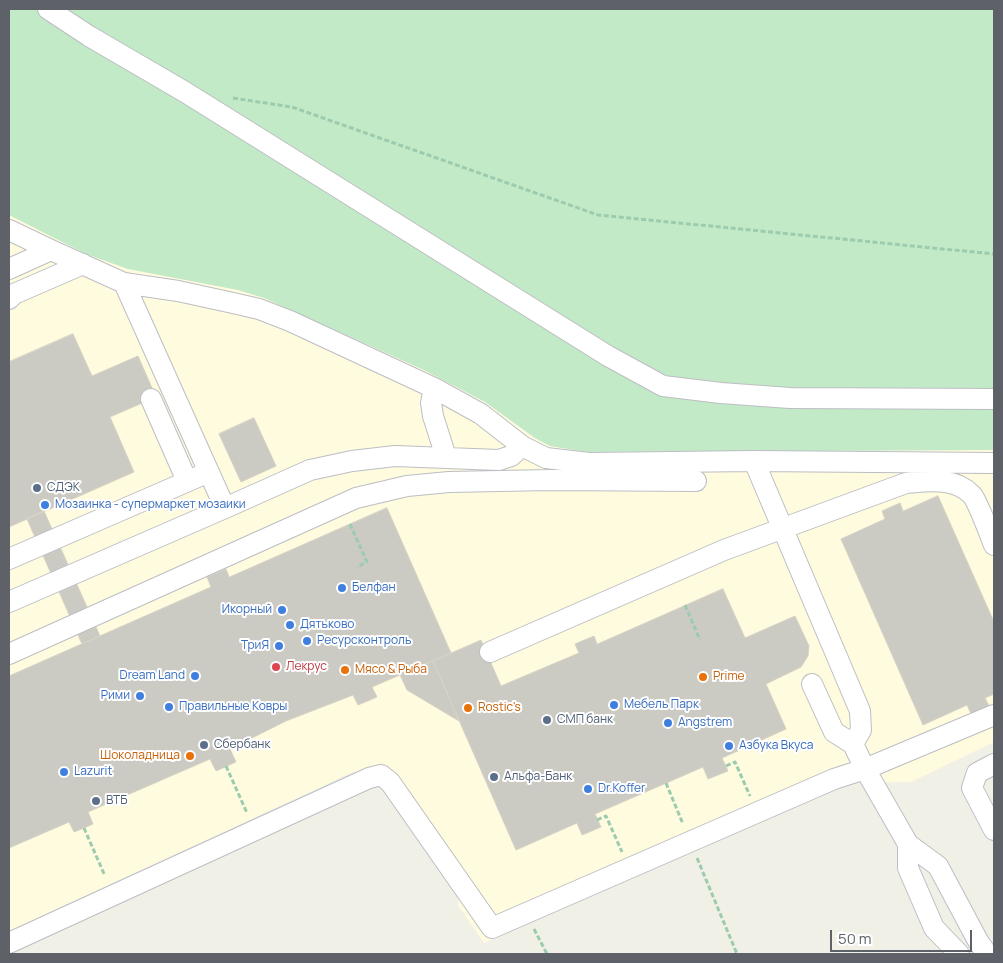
<!DOCTYPE html>
<meta charset="utf-8">
<style>
body{margin:0}
#map{position:relative;width:1003px;height:963px;overflow:hidden;background:#f1f0e7;font-family:Manrope,sans-serif}
canvas{display:block}
.frame{position:absolute;inset:0;border:10px solid #5e6268;pointer-events:none}
.scale{position:absolute;left:830px;top:930px;width:142px;height:22px;box-sizing:border-box;border:2px solid #5e6268;border-top:0;padding-left:6px;font-size:15px;line-height:18px;white-space:nowrap;color:#5e6268;-webkit-text-stroke:4px #fff;paint-order:stroke}
</style>
<div id="map">
<canvas width="1003" height="963"></canvas>
<div class="frame"></div>
<div class="scale">50 m</div>
</div>
<script>
const ctx = document.querySelector('canvas').getContext('2d');
ctx.lineJoin = 'round';
function fillPath(path, color) { ctx.fillStyle = color; ctx.fill(path, 'evenodd'); }
function strokePath(path, color, width, dash) { ctx.strokeStyle = color; ctx.lineWidth = width; ctx.lineCap = dash ? 'butt' : 'round'; ctx.setLineDash(dash || []); ctx.stroke(path); }
function label(font, color, halo, rows, align = 'center') {
  ctx.font = font + ' Manrope,sans-serif'; ctx.lineWidth = 4; ctx.setLineDash([]); ctx.textBaseline = 'middle'; ctx.strokeStyle = halo; ctx.fillStyle = color; for (const [text, x, y, turn = 0] of rows) {
    ctx.save(); ctx.translate(x, y); ctx.rotate((+turn || 0) * Math.PI / 180); ctx.textAlign = isNaN(turn) ? turn : align; if (halo) ctx.strokeText(text, 0, 0); ctx.fillText(text, 0, 0); ctx.restore();
  }
}
fillPath(new Path2D(`
 M9 215 86 254 128 269 238 290 264 298 426 371 485 402 535 438 550 446 587 452 994 450V742L911 782 844 783 484 943 458 905 459 897 376 780 353 772 9 931Z`), '#fffbdf');
fillPath(new Path2D(`
 M9 9H994V450L587 452 550 446 535 438 485 402 426 371 264 298 238 290 128 269 86 254 9 215Z`), '#c3eac7');
const building = new Path2D(`
 M73 334 92 376 138 356 156 397 110 417 134 472 9 527V362Z
 M254 418 276 466 241 482 219 434Z
 M938 496 994 622V694L985 698 990 708 972 716 967 705 923 725 841 539 885 519 882 511 900 503 903 511Z
 M387 508 451 653 372 687 377 697 358 705 353 695 286 721 230 749 236 762 216 771 210 759 88 812 93 824 84 828 74 832 69 822 9 848V676L211 587 207 577 226 569 229 577Z
 M44 511 100 636 82 644 27 519Z
 M723 589 745 638 795 616 809 646 808 656 801 667 766 684 786 729 722 758 728 771 708 779 703 767 595 814 601 827 582 835 577 823 516 850 433 661 481 640 501 686 579 653 575 644 594 636 597 644Z
 M433 661 446 690 459 721 407 690 400 675Z`);
fillPath(building, '#cccbc3');
strokePath(building, '#d7d3c5', 1);
const minor = new Path2D(`
 M48 9 89 36 185 92 608 356 663 386 721 393 790 398 994 399
 M9 230 51 250
 M9 269 51 250 124 283 178 291 233 303 259 309 290 321 434 388 481 414 522 446 546 458 589 463 754 461 994 463
 M124 283 225 508 310 470 352 461 395 456 499 460 511 456 522 446
 M9 299 14 294 83 264
 M434 388 431 403 433 416 446 457
 M151 399 187 481
 M754 461 860 711 861 730 853 744 865 769 908 844 938 866 978 941 987 954
 M9 559 209 472
 M9 602 225 508
 M490 652 724 550 906 483C929 481 955 477 972 495 978 502 990 535 994 545
 M9 654 356 498 407 486 449 482 550 480 696 481
 M812 684 834 732 853 744
 M994 764 977 773 972 788 994 830
 M908 844V868L934 928 959 954
 M9 943 369 778 381 775 390 782 492 928 834 779 865 769 994 715`);
strokePath(minor, '#bcbec3', 22);
strokePath(new Path2D(`
 M233 98 292 107 598 215 994 254
 M350 524 367 562 357 567
 M685 605 700 640
 M226 766 247 813
 M726 766 735 762 750 796
 M666 783 683 824
 M597 820 606 816 622 852
 M84 828 105 876
 M697 858 737 954
 M534 929 547 954`), '#9ccbaf', 3, [5, 2.5]);
strokePath(minor, '#fff', 20);
for (const [x, y, r, color] of [
 [37,488,5,"#5c6f8a"],
 [45,505,5,"#3f7fe0"],
 [342,588,5,"#3f7fe0"],
 [282,610,5,"#3f7fe0"],
 [290,625,5,"#3f7fe0"],
 [307,641,5,"#3f7fe0"],
 [279,646,5,"#3f7fe0"],
 [276,667,5,"#e0444e"],
 [345,670,5,"#e8710a"],
 [195,676,5,"#3f7fe0"],
 [703,677,5,"#e8710a"],
 [140,696,5,"#3f7fe0"],
 [614,705,5,"#3f7fe0"],
 [169,707,5,"#3f7fe0"],
 [468,708,5,"#e8710a"],
 [547,720,5,"#5c6f8a"],
 [668,723,5,"#3f7fe0"],
 [204,745,5,"#5c6f8a"],
 [729,746,5,"#3f7fe0"],
 [190,756,5,"#e8710a"],
 [64,772,5,"#3f7fe0"],
 [494,777,5,"#5c6f8a"],
 [588,789,5,"#3f7fe0"],
 [96,801,5,"#5c6f8a"]
]) { const dot = new Path2D(); dot.arc(x, y, r, 0, 2 * Math.PI); ctx.fillStyle = color; ctx.fill(dot); strokePath(dot, '#fff', 2); }
label('12px', '#4e5e75', '#fff', [
 ["СДЭК",47,488],
 ["СМП банк",557,720],
 ["Сбербанк",214,745],
 ["Альфа-Банк",504,777],
 ["ВТБ",106,801]
], 'left');
label('12px', '#366cbe', '#fff', [
 ["Мозаинка - супермаркет мозаики",55,505],
 ["Белфан",352,588],
 ["Икорный",272,610,"right"],
 ["Дятьково",300,625],
 ["Ресурсконтроль",317,641],
 ["ТриЯ",269,646,"right"],
 ["Dream Land",185,676,"right"],
 ["Рими",130,696,"right"],
 ["Мебель Парк",624,705],
 ["Правильные Ковры",179,707],
 ["Angstrem",678,723],
 ["Азбука Вкуса",739,746],
 ["Lazurit",74,772],
 ["Dr.Koffer",598,789]
], 'left');
label('12px', '#be3a42', '#fff', [
 ["Лекрус",286,667]
], 'left');
label('12px', '#c56008', '#fff', [
 ["Мясо & Рыба",355,670],
 ["Prime",713,677],
 ["Rostic's",478,708],
 ["Шоколадница",180,756,"right"]
], 'left');
</script>
